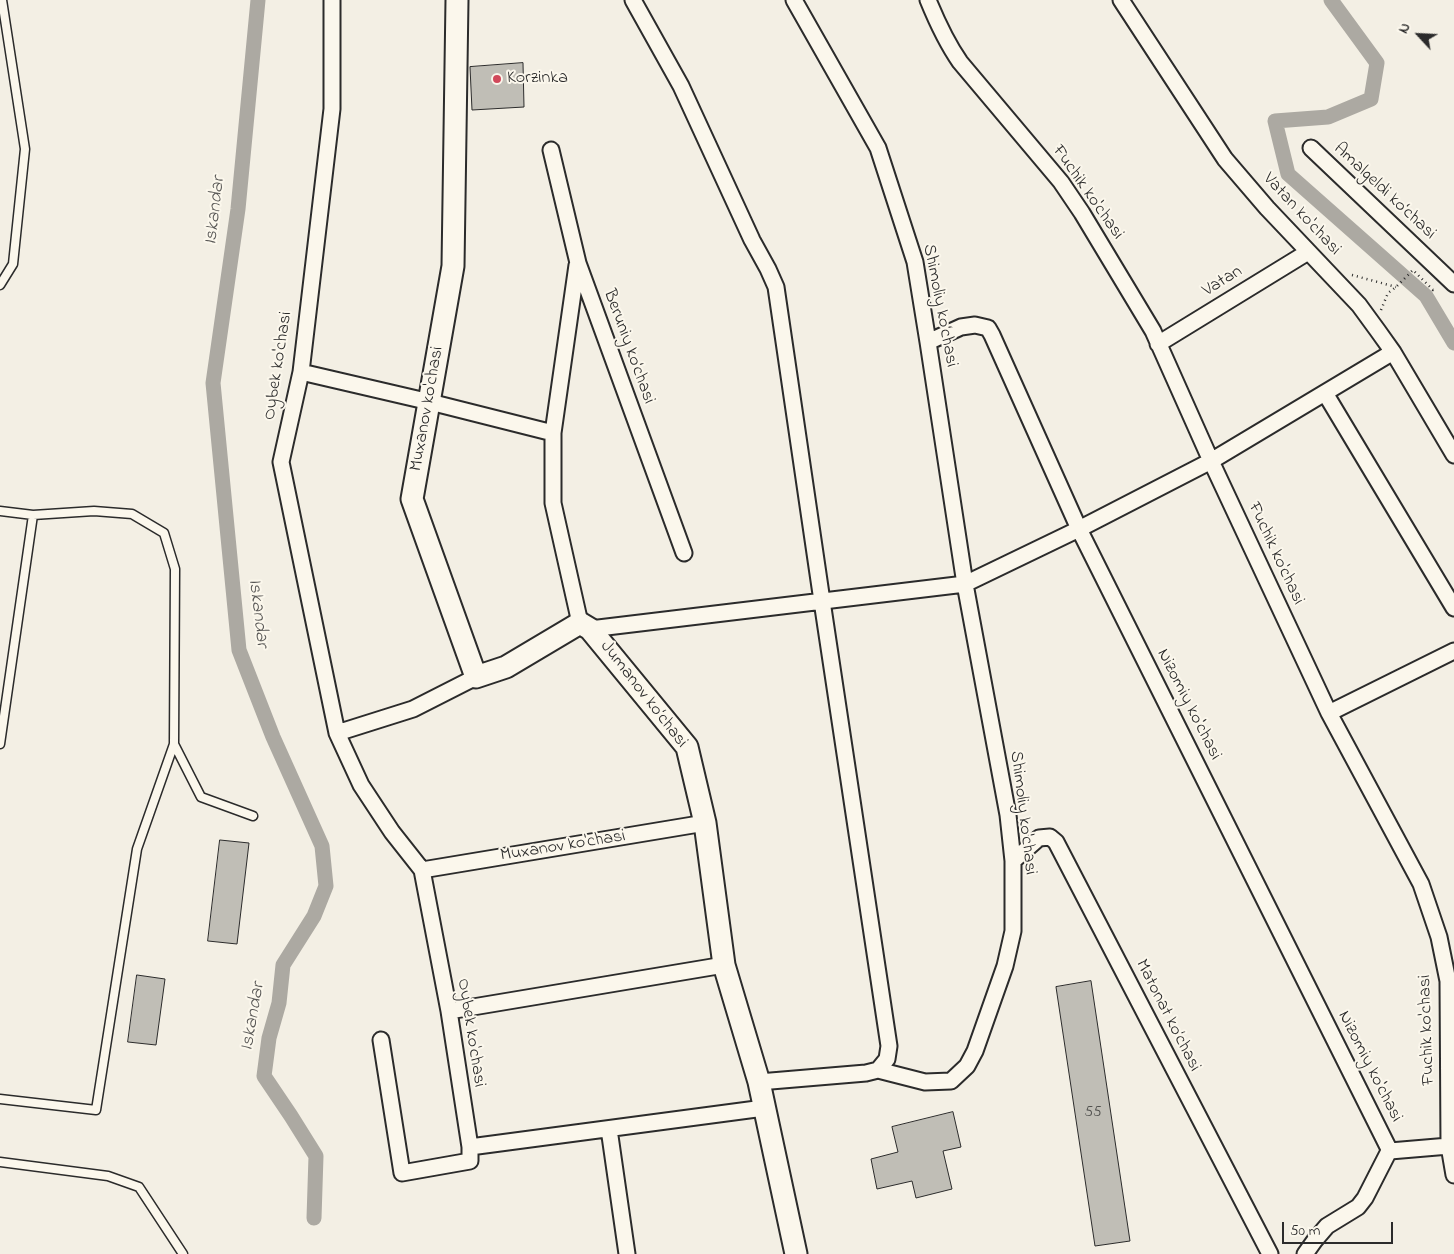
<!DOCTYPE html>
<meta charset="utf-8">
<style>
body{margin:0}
#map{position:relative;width:1454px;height:1254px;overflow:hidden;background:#f3efe4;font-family:"Indie Flower",sans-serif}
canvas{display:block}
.north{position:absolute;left:1394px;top:10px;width:50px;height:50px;-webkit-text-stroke:4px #fbf7ec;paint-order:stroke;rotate:295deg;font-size:14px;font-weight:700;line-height:20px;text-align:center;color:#2b2b2b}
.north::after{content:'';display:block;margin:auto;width:18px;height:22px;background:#2b2b2b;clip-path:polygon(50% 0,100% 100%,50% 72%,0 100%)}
.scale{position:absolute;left:1282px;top:1222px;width:111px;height:22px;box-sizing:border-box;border:2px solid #2b2b2b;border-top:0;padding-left:6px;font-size:15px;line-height:18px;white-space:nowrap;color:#2b2b2b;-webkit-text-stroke:4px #fbf7ec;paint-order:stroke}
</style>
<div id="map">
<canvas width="1454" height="1254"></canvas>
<div class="north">N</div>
<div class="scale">50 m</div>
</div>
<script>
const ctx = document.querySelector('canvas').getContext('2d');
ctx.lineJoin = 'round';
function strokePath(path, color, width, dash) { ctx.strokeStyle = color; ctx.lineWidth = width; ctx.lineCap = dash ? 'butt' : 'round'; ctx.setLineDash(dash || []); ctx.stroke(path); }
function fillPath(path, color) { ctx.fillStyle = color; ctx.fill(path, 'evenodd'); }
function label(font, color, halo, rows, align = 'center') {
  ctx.font = font + ' "Indie Flower",sans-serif'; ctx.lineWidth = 4; ctx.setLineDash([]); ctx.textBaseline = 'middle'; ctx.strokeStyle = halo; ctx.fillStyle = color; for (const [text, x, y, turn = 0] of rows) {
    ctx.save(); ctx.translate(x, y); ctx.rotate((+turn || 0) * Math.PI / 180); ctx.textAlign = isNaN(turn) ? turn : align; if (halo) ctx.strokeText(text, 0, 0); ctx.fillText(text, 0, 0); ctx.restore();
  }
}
strokePath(new Path2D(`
 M258 0 238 209 213 383 239 650 273 737 322 846 326 886 314 916 283 965 279 1003 269 1038 264 1076 291 1116 316 1156 314 1218
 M1331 0 1377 63 1371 99 1328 117 1275 121 1288 174 1426 296 1454 343`), '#aca9a2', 15);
const building = new Path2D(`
 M523 63 524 107 472 110 470 67Z
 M220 840 249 843 237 944 208 941Z
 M137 975 165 979 156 1045 128 1042Z
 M1091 981 1130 1241 1095 1246 1056 987Z
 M953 1112 961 1147 943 1151 952 1189 916 1198 912 1181 877 1189 871 1159 898 1152 892 1127Z`);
fillPath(building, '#c0beb6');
strokePath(building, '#2b2b2b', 1);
const lane = new Path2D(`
 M0 285 13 264 25 149 2 0
 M0 511 33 515 94 511 132 514 164 533 175 569 174 744 137 849 96 1110 0 1099
 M0 744 33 515
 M174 744 201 797 253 816
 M0 1162 108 1176 139 1187 183 1254`);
const street = new Path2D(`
 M332 0V109L301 372 281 462 337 733 361 785 392 832 422 870 449 1011 470 1147V1161L402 1173 381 1040
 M633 0 681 86 752 240 768 269 776 287 822 601 889 1046 887 1059 878 1070 866 1073 759 1082
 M794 0 878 148 915 262 928 342 965 584 1008 815 1013 861V931L1005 966 975 1051 967 1066 951 1081 925 1082 878 1070
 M928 0C937 22 946 42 960 62L1061 182 1082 213 1153 331 1211 461 1329 713 1421 884 1439 937 1448 981 1449 1146 1454 1175
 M1121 0 1225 159 1267 208 1359 305 1378 331 1393 352 1454 455
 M1311 148 1454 284
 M551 150 578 263 684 553
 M577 265 553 433V503L580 623
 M928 342 961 327 975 325 988 328 992 335 1079 529 1390 1151
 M1158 344 1308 252
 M301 372 430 402 553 433
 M1325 393 1454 608
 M590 629 965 584 1079 529 1211 461 1393 352
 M1329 713 1454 651
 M337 733 413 709 476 677
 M1013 861 1039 838 1050 837 1056 842 1270 1254
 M422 870 705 823
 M449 1011 724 965
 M609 1129 627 1254
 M470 1147 764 1108
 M1305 1254 1315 1240 1327 1226 1358 1207 1365 1198 1388 1153 1390 1151 1449 1146`);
const secondary = new Path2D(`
 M457 0 453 266 412 499 476 677 506 667 580 623 590 629 687 747 705 823 724 965 759 1082 796 1254`);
strokePath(lane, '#2b2b2b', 11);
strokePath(street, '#2b2b2b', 19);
strokePath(secondary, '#2b2b2b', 25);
strokePath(new Path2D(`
 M1352 275 1396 287
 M1381 310 1388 293 1396 287 1413 270 1433 290 1436 288`), '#2b2b2b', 2.5, [1, 4]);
strokePath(lane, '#fbf7ec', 8);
strokePath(street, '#fbf7ec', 15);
strokePath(secondary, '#fbf7ec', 21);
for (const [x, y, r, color] of [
 [497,79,5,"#d1495b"]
]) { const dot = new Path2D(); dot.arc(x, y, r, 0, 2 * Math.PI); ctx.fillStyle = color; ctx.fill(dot); strokePath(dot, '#fbf7ec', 2); }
label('15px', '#50504e', null, [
 ["55",1093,1114]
]);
label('18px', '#2b2b2b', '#fbf7ec', [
 ["Korzinka",507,79]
], 'left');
label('18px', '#2b2b2b', '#fbf7ec', [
 ["Amalgeldi ko‘chasi",1384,192,43],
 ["Fuchik ko'chasi",1087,193,55],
 ["Vatan ko'chasi",1301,215,47],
 ["Vatan",1223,282,-32],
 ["Shimoliy ko‘chasi",939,306,79],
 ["Beruniy ko‘chasi",628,347,70],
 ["Oybek ko'chasi",279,366,-81],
 ["Muxanov ko'chasi",428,409,-80],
 ["Fuchik ko'chasi",1275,554,65],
 ["Jumanov ko‘chasi",643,695,52],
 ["Nizomiy ko'chasi",1188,705,63],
 ["Shimoliy ko'chasi",1022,813,83],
 ["Muxanov ko'chasi",563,847,-9],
 ["Matonat ko‘chasi",1167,1016,63],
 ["Fuchik ko'chasi",1428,1030,-92],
 ["Oybek ko'chasi",470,1033,81],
 ["Nizomiy ko'chasi",1369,1067,63]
]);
label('italic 19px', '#585755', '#fbf7ec', [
 ["Iskandar",216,211,-83],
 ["Iskandar",257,613,83],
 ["Iskandar",254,1017,-80]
]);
</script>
